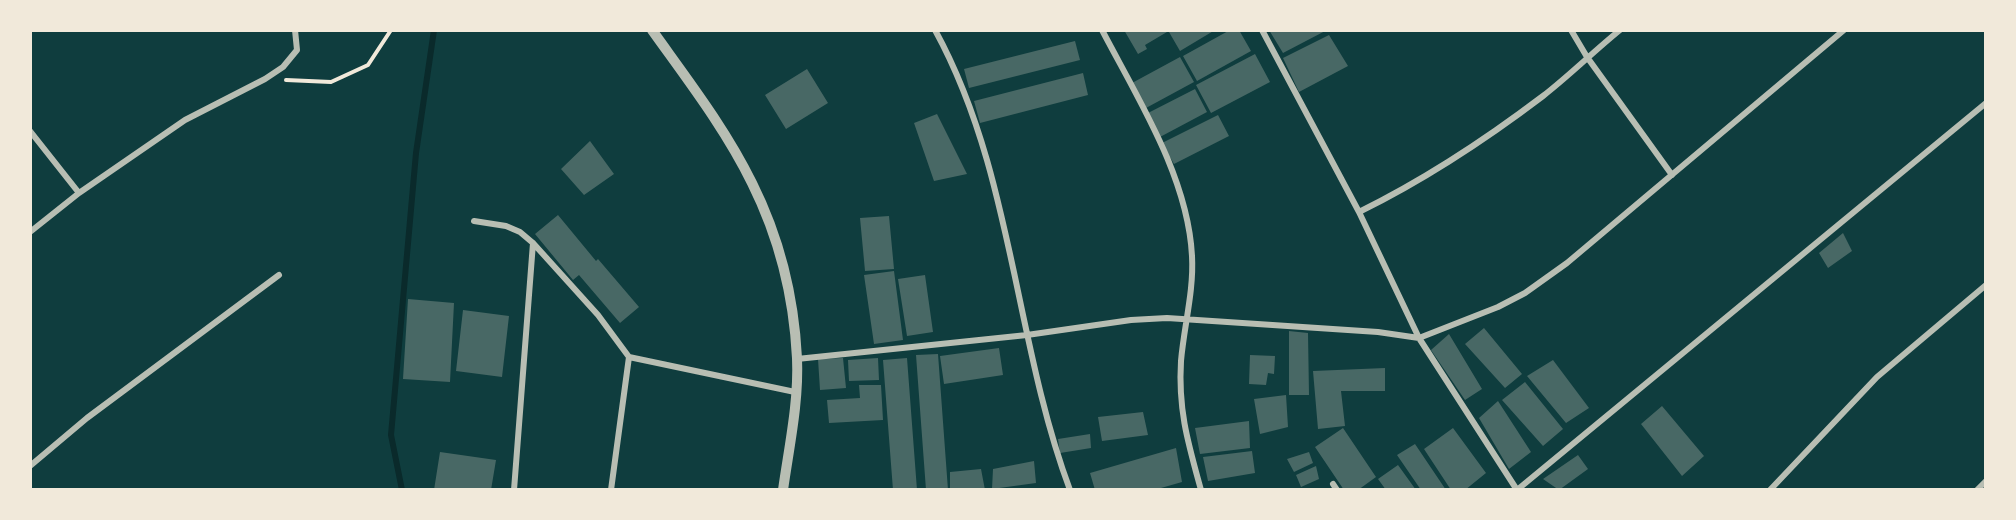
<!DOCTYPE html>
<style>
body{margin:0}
#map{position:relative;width:2016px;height:520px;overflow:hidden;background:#0f3d3e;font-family:Lora,serif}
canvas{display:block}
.frame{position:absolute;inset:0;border:32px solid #f1e9da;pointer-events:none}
</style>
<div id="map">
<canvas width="2016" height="520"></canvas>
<div class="frame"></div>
</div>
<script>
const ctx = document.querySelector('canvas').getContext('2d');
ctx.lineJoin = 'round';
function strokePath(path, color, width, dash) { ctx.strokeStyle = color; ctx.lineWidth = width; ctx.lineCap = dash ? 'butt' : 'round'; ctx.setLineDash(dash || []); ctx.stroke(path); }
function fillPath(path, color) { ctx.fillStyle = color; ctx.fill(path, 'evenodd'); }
strokePath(new Path2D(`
 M402 490 391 435 416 153 434 30`), '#0a2a2b', 6);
fillPath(new Path2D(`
 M1124 30H1166L1167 32 1145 45 1147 49 1138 54Z
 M1173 30H1215L1180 51 1169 32Z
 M1230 30H1239L1251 51 1197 81 1183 56Z
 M1269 30H1327L1283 53Z
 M1329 35 1348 66 1299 92 1283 58Z
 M1075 41 1080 60 969 88 964 69Z
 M1255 54 1270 82 1211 113 1196 85Z
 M1180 57 1194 82 1146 108 1132 83Z
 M807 69 828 103 786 129 765 95Z
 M1083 73 1088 95 980 123 974 101Z
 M1195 89 1207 112 1160 137 1148 113Z
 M937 114 967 174 934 181 914 123Z
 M1218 115 1229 136 1174 164 1162 143Z
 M590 141 614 174 584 195 561 169Z
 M558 215 596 261 598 259 639 307 620 323 579 275 573 280 535 234Z
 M889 216 894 269 865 271 860 218Z
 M1843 233 1852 251 1828 268 1819 253Z
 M894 271 903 340 874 344 864 275Z
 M925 275 933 332 907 336 898 279Z
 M408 299 454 303 450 382 403 379Z
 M463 310 509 316 502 377 456 371Z
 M1484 328 1522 374 1505 388 1465 344Z
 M1289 331 1308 333 1309 395H1289Z
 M1449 334 1482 389 1465 400 1431 350Z
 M999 348 1003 375 944 384 940 356Z
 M938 354 948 490H926L916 355Z
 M1250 355 1275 356 1274 374 1268 373 1266 385 1249 384Z
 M843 358 846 388 820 390 818 359Z
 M878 358 879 380 849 381 848 360Z
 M907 358 917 490H893L883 360Z
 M1553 360 1589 408 1566 423 1527 376Z
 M1385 368V391H1341L1345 426 1318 429 1313 371Z
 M1525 382 1563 429 1543 446 1502 400Z
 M859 385H881L883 420 829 423 827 400 860 398Z
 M1286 395 1288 427 1260 434 1254 399Z
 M1498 401 1531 452 1509 469 1479 418Z
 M1662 406 1704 456 1682 476 1641 424Z
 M1143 412 1148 435 1102 441 1098 417Z
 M1249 421 1250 448 1200 454 1195 428Z
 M1343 428 1376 477 1358 490H1344L1315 447Z
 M1453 428 1486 473 1465 490H1451L1424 449Z
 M1090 434 1091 448 1060 453 1058 439Z
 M1415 444 1446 490H1421L1397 455Z
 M1176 448 1182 482 1154 490H1095L1090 473Z
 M1252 451 1255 473 1208 481 1203 457Z
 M440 452 496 460 491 490H434Z
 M1309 452 1313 463 1294 472 1287 459Z
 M1578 455 1588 469 1559 490 1543 479Z
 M1034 461 1036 483 992 489 993 469Z
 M1398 465 1416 490H1386L1378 479Z
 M1316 466 1319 479 1301 487 1296 475Z
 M981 469 985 490H950V472Z`), '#486865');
strokePath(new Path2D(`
 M286 80 331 82 368 65 391 30`), '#f1e9da', 4);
strokePath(new Path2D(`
 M935 30C1013 172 1014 340 1070 490
 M1102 30C1138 99 1188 177 1192 256 1194 291 1184 326 1181 361 1178 410 1188 443 1201 490
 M1262 30 1359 212 1419 338 1517 490
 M1571 30 1587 57 1672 175
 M30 131 79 193
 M1359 212C1424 180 1485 140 1543 96 1570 75 1594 51 1620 30
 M474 221 506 226 520 232 533 243 598 315 629 357 611 490
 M30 232 79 193 185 120 265 79 283 67 297 50 295 30
 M629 357 795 392
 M797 359 1027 335 1131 320 1167 318 1378 332 1419 338 1498 307 1525 293 1567 263 1844 30
 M30 466 87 418 279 275
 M1333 484 1337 490
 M514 490 533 243
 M1517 490 1986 103
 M1770 490 1877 377 1986 285
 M1977 490 1986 481`), '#b8beb3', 6);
strokePath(new Path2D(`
 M652 30C687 79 725 128 752 183 779 237 794 298 797 358 799 402 789 447 783 490`), '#b8beb3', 10);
</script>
